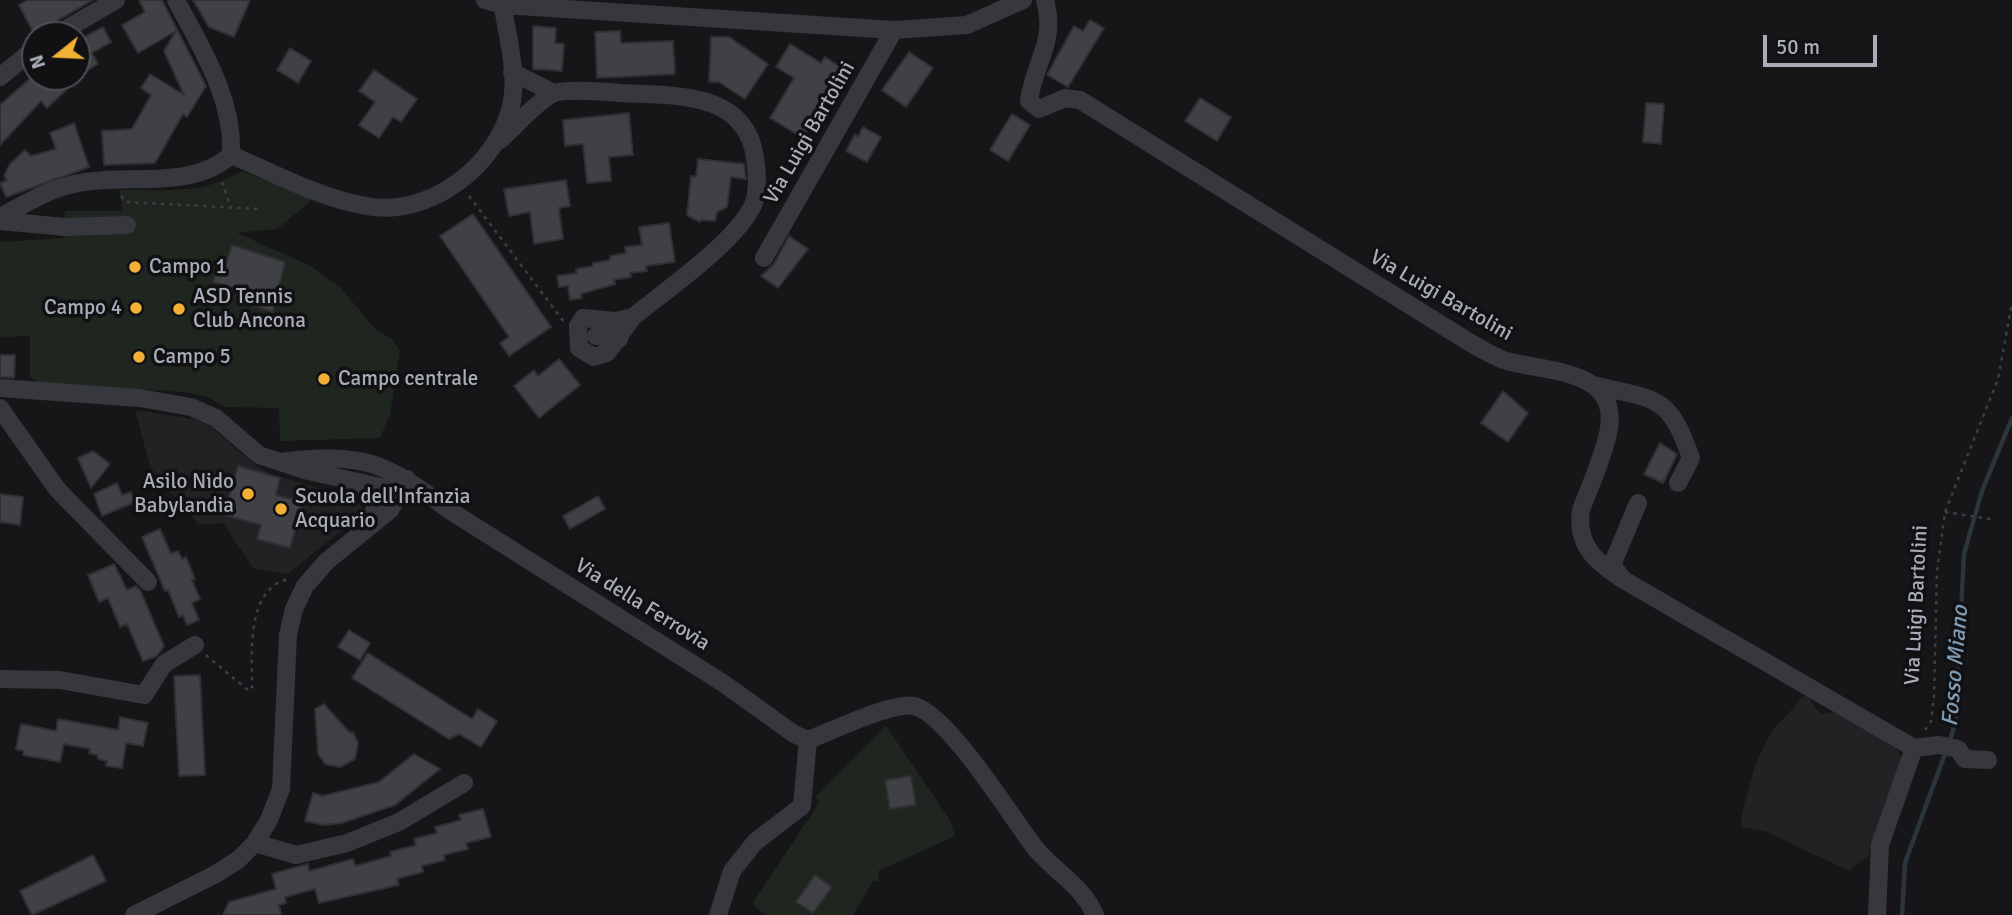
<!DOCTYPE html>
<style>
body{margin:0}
#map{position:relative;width:2012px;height:915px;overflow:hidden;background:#161618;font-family:Signika,sans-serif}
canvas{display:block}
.north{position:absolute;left:21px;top:21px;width:70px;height:70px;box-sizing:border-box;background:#111113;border:2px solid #4d4f55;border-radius:50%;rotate:252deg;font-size:19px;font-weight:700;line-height:28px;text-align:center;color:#a8adb8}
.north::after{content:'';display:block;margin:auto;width:24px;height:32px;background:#f2b134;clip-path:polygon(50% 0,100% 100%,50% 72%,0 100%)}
.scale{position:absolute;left:1763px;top:35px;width:114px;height:32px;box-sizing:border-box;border:4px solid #a8adb8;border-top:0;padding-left:9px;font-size:21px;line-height:24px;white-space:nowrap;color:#a8adb8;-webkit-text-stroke:5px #111113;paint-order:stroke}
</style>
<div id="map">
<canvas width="2012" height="915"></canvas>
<div class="north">N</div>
<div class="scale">50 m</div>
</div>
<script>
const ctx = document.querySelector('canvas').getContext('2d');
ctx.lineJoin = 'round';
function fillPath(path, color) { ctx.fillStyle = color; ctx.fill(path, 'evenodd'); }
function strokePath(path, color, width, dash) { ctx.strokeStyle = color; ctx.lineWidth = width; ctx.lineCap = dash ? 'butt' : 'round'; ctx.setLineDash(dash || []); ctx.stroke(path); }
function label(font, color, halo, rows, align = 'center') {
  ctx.font = font + ' Signika,sans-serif'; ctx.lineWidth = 7; ctx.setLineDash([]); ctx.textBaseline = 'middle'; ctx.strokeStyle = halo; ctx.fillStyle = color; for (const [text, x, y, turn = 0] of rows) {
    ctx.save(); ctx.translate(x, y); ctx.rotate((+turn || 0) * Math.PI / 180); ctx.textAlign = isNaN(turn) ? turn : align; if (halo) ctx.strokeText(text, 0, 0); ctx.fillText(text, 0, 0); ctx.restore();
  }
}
fillPath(new Path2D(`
 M135 410 198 420 211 427 255 465 271 474 340 494 351 493 365 512 287 574 254 569 223 523 199 525 176 497 154 481Z
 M1806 694 1820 714 1838 712 1893 743 1901 757 1900 767 1868 856 1849 871 1767 832 1741 827 1742 814 1755 765 1771 732Z`), '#222225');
fillPath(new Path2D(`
 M242 171 313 199 277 229 237 233 311 266 340 287 377 331 391 338 400 351 390 414 380 438 280 441 279 408 224 407 208 397 184 392 38 383 30 376V336L0 337V242L64 238 65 211H123L119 190C167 189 199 196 242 171Z
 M886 726 950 820 955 836 878 871 879 881H873L853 915H766L752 904 819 803 816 796Z`), '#1e261f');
strokePath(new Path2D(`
 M1949 743 1955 724 1964 554 1982 491 2012 418
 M1902 915 1905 863 1946 751`), '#2c353c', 4.5);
const building = new Path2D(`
 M28 0H93L34 34 19 5Z
 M139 0H162L206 86 187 117 183 114 155 163 104 165 102 131 132 129 151 95 141 88 150 74 184 95 164 51 176 31 138 53 122 25 145 12Z
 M193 0H250L234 37 209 27Z
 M1090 20 1104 28 1068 87 1047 75 1074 26 1083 31Z
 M533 26 556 28 555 43 564 44 562 71 533 69Z
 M103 27 111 42 92 53 98 64 77 76V41Z
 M620 31 621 43 673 41 675 74 597 78 595 32Z
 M711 37H729L768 64 745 99 719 82H709Z
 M790 44 821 63 825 57 845 70 803 138 770 118 794 78 776 67Z
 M290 48 311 61 298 83 277 70Z
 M909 52 933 68 906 107 882 90Z
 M374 70 417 99 401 122 393 117 379 138 359 125 375 102 359 91Z
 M32 77H54L66 90 47 108 41 101 0 145V105Z
 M1200 98 1231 117 1217 141 1185 121Z
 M1646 103 1664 104 1661 144 1643 142Z
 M629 113 633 155 609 157 611 181 587 183 583 144 565 146 563 120Z
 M1012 114 1030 125 1008 161 990 150Z
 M74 123 89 167 6 197 0 183 7 180 4 176 10 164 25 150 31 156 56 149 50 133Z
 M863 127 881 137 867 162 846 151 855 134 858 137Z
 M698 159 744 164 746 179 731 177 727 207 717 212 715 221 701 220 700 222 687 215 691 176 696 177Z
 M566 180 570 206 559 208 563 239 534 244 530 212 509 216 504 189Z
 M473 214 551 327 509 356 500 343 509 337 440 236Z
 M669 223 675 262 646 266 647 271 630 273 631 277 614 280 615 284 581 294 582 298 570 300 568 286 559 287 557 276 577 273 576 269 593 266V263L610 260V256L626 253 625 247 642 245 639 227Z
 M789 236 808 249 778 288 761 276 774 264Z
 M232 245 285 262 273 312 242 302 245 292 213 282 218 267 224 269Z
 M0 355H15L14 378 0 377Z
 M559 359 580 385 539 418 514 386 534 370 538 376Z
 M1503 391 1528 413 1508 442 1481 423Z
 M1660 443 1677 454 1663 483 1644 474Z
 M93 451 110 464 91 488 78 458Z
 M238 466 280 478 276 495 303 502 290 548 257 539 261 525 224 515Z
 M117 483 122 495 131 492 135 502 102 516 94 494Z
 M0 494 23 497 20 525 0 522Z
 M598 496 605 509 570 529 563 516Z
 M160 529 171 554 178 551 182 559 186 557 195 579 192 580 200 599 192 603 199 620 187 625 183 615 179 617 168 590 165 591 142 537Z
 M114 564 127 590 136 586 140 590 164 646 157 656 143 661 127 624 120 627 108 598 99 602 88 575Z
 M349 630 370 643 360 660 338 647Z
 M368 653 472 719 478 709 497 721 481 747 459 734 449 739 352 678Z
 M200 675 205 775 179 776 174 676Z
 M324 704 350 733 353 732 358 743 355 759 340 767 325 764 318 754 315 709Z
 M120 717 148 723 143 746 126 743 122 768 106 766 107 761 98 759 97 755 89 753 90 749 64 744 60 762 23 755 24 751 16 749 21 724 56 731 58 719 118 730Z
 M414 754 440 769 395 805 342 823 324 825 305 821 313 793 322 796 379 782Z
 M911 776 916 805 890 809 885 780Z
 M483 809 491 837 466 843 468 849 444 855 445 860 422 866 423 872 397 879 399 885 319 903 315 889 285 897 286 903 279 905 281 915H223L229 902 276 889 272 874 308 864 309 871 353 859 355 866 391 856 390 852 416 845 414 839 437 833 435 827 461 820 459 815Z
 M93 855 106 881 32 915 20 891Z
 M815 875 832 887 813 913 796 902Z`);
fillPath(building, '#404145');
strokePath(building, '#303034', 2);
strokePath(new Path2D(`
 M222 182 230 205
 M121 196 126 202 259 209
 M469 196 564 322
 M1945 512 1996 520
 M206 655 249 691 252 687C252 653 246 588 289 579
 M1925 730 1931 721 1934 697 1937 571 1945 512 1998 379 2012 303`), '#3d3f44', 2.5, [3.5, 5]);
strokePath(new Path2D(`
 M485 0 503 5 894 30 967 25 1023 0
 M1045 0C1057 42 1034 62 1029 101L1039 109 1065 98 1080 100 1469 342C1481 349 1494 357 1507 361 1550 373 1622 369 1608 434 1602 460 1590 486 1581 510 1576 545 1595 561 1622 579L1914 748
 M56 35 116 0
 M512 72 554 93
 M0 77 35 48
 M500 140C516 126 534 104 552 94 564 88 606 92 621 93 673 96 745 90 755 157 757 172 759 191 753 205 736 242 666 290 633 317L616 321 583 318 578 326 579 348 594 357 607 353 633 317
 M231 155C274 173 319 198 366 206 429 218 497 166 511 106 519 73 506 33 502 0
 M0 217C24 205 48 189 74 184 125 172 190 192 231 155 234 98 201 48 176 0
 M0 221 65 227 127 225
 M764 258 894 30
 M596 336 619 339
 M1597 386C1657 400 1669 395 1691 458L1678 483
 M0 388 140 398 191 407 216 418 259 455 304 470 411 494
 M0 408 57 489 148 582
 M280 462C364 452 383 461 449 510L723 683 794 734 808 740C830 732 894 701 914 706 948 714 1012 818 1035 848 1055 872 1083 886 1095 915
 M363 483 376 506 367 527
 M1622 578 1612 565 1638 503
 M0 679 60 680 144 695 164 664 195 645
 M1914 748 1939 745 1958 749 1965 759 1988 760
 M255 843 296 855 347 843 399 822 464 783
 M134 915 214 875 238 860 255 843 269 820 281 789 288 635 294 609 305 586 327 561 390 510 407 479
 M718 915 732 871 755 842 802 806 808 740
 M1877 915 1880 845 1914 748`), '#37383d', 18);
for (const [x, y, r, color] of [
 [135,267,7,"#f2b134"],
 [136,308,7,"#f2b134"],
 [179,309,7,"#f2b134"],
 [139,357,7,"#f2b134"],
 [324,379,7,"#f2b134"],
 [248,494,7,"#f2b134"],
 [281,509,7,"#f2b134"]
]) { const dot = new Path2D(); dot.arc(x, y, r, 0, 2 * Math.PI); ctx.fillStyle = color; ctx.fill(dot); strokePath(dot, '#111113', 2.5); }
label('21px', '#a8adb8', '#111113', [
 ["Via Luigi Bartolini",810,133,-60],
 ["Via Luigi Bartolini",1441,296,30],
 ["Via della Ferrovia",642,605,32],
 ["Via Luigi Bartolini",1917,605,-87]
]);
label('21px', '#a8adb8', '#111113', [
 ["Campo 1",149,267],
 ["ASD Tennis",193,297],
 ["Club Ancona",193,321],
 ["Campo 4",122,308,"right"],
 ["Campo 5",153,357],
 ["Campo centrale",338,379],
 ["Asilo Nido",234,482,"right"],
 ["Babylandia",234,506,"right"],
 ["Scuola dell'Infanzia",295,497],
 ["Acquario",295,521]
], 'left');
label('italic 23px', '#7f9bb3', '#111113', [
 ["Fosso Miano",1956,666,-85]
]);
</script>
